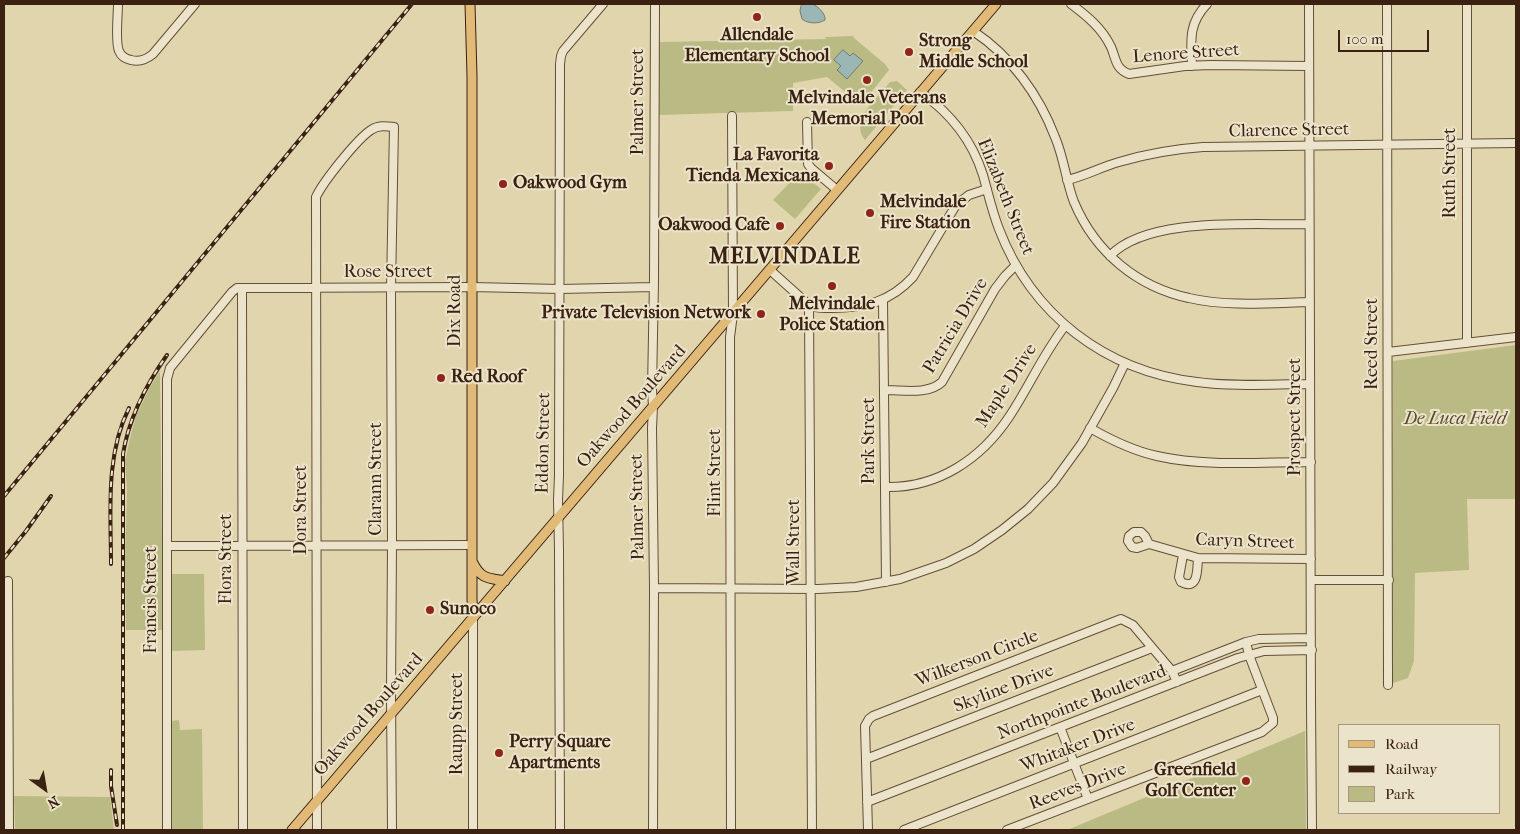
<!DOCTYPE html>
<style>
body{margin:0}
#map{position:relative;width:1520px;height:834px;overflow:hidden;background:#e1d5ad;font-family:"IM FELL French Canon",serif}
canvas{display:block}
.frame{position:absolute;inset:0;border:5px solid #3a2112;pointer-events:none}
.legend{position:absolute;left:1338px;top:724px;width:162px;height:90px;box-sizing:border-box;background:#ece4ca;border:1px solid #a59680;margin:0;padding:6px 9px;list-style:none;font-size:15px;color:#3a2112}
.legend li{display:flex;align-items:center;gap:10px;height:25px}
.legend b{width:25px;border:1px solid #a59680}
.north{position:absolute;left:20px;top:764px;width:50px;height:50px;-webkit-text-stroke:4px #ece4ca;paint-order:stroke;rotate:148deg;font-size:14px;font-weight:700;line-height:20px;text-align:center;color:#3a2112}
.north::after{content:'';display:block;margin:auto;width:18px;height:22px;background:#3a2112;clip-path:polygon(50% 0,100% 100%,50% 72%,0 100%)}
.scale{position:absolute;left:1338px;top:30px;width:91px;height:22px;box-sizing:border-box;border:2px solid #3a2112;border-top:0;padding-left:6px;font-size:15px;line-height:18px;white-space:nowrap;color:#3a2112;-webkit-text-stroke:4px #ece4ca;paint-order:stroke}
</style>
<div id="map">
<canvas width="1520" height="834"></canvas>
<div class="frame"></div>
<ul class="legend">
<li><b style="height:6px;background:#e0ba76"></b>Road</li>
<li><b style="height:6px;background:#3a2112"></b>Railway</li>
<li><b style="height:14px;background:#babb84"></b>Park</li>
</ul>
<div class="north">N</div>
<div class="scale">100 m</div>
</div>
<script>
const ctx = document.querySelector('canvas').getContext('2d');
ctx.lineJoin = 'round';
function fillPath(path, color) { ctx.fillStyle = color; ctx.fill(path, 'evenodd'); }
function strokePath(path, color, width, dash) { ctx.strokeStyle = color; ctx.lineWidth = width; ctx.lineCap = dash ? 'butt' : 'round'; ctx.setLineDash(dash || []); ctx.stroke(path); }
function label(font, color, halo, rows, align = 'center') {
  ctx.font = font + ' "IM FELL French Canon",serif'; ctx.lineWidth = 4; ctx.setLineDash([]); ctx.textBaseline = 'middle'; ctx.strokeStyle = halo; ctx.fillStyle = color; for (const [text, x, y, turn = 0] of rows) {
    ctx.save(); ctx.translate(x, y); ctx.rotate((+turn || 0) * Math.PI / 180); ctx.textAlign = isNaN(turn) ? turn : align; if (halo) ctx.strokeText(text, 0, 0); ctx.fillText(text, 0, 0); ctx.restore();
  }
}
fillPath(new Path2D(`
 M853 36 854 38 885 64 889 70 861 105 827 77 793 83V111L659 115V42L826 39 825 37Z
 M897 81 907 90 865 140C849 121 878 97 890 82Z
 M800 172 821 189 795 219 773 200Z
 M1516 345V499H1467L1469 570 1415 573 1414 661 1408 678 1393 683V361Z
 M160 371 163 630H126L125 561 127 491 125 461 130 438 136 416 150 387Z
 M172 574H204L205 650 171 651Z
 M179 720 180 730 202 729 203 830H171V721Z
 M1305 731 1306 830H1067Z
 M14 796 110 797 114 830H15Z`), '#babb84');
const water = new Path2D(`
 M802 4C803 4 811 4 812 4 818 6 826 14 825 20 819 24 808 24 802 19L800 11Z
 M843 50 850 56 853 53 863 61 847 79 837 70 841 66 834 60Z`);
fillPath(water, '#9ab6b5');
strokePath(water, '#747a74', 1);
const minor = new Path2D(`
 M118 4C118 15 115 42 119 51 121 56 126 59 131 60 139 62 147 59 153 54L195 4
 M1071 4C1087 16 1102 28 1111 47 1116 58 1115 69 1129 74L1185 66 1211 65 1309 66
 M1309 4 1311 703 1312 830
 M1387 4 1388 685
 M973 31C1011 56 1039 95 1055 137 1064 158 1066 181 1074 202 1095 252 1137 287 1189 298 1227 307 1271 303 1310 302
 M1192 66C1191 41 1188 24 1207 4
 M920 92C949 112 972 140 983 175 988 193 992 211 999 229 1032 315 1105 371 1197 382 1234 387 1273 384 1310 384
 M807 122 808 164 811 168 837 190
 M1067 180C1085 176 1101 167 1119 162 1146 154 1174 149 1203 147L1516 143
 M1110 256C1148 215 1257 226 1309 224
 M770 270 809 305 812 830
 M242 288 243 830
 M883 300 886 582
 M809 305C816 309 824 308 832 308 865 308 890 302 913 277L956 205 969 195 987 189
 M1467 343V4
 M1388 352 1516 337
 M885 390C904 390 928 395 942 382L995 289 1005 276 1016 265
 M1090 428C1111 440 1134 451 1157 456 1205 467 1262 462 1311 462
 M886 487C938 488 981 459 1009 417 1029 387 1043 354 1065 326
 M1149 544 1145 536 1141 532H1134L1129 536 1128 541 1132 547 1137 548 1149 544 1198 558 1311 559
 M167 546 472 545
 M1183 555 1179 577 1181 582C1199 591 1197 569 1198 558
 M1311 580H1389
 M8 581 9 830
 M654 588 818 589 856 587 900 579 946 563 974 549 1002 530 1028 509 1053 483 1082 443 1113 388 1125 363
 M1172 671 1246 642 1259 639 1311 638
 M1060 727 1088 799
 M866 759 1152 648
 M867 802 1238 658 1264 651 1312 650
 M167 830V379L170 368 232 292 237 288H259L472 287 560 289 654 287
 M317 830 316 197C323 182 357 139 371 130 378 125 386 126 394 127L391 288 392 545 391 694 392 830
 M473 830V618
 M560 830 559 550 558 500 559 476 560 64 561 56 563 51 603 4
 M653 830 654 588 652 428 653 407 652 389 654 281 655 4
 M731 830 730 337 733 314 732 116
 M868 830 865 726 869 719 873 716 1121 619 1133 625 1172 671 1177 682
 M904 830 1262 690
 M1007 830 1262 732 1273 723V718L1249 655 1246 642`);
const major = new Path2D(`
 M470 4 472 76V599L473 618
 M473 563C481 579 488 578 505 581
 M292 830 996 4`);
strokePath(minor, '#644e39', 10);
strokePath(major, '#3a2112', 11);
strokePath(minor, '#ece4ca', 8);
strokePath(major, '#e0ba76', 9);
const rail = new Path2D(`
 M4 496 412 4
 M4 558 26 531 51 496
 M111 564C111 512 105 456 129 408
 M111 770V786L117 825
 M123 830V454C129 417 146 385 167 355`);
strokePath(rail, '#3a2112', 4);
strokePath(rail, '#ece4ca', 2, [5.5]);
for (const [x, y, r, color] of [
 [757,17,5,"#8f2418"],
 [909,52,5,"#8f2418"],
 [867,80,5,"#8f2418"],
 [829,166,5,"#8f2418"],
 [503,184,5,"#8f2418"],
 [870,213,5,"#8f2418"],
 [780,226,5,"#8f2418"],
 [832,286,5,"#8f2418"],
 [761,314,5,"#8f2418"],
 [441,378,5,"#8f2418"],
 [430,610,5,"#8f2418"],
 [499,753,5,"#8f2418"],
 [1246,781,5,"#8f2418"]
]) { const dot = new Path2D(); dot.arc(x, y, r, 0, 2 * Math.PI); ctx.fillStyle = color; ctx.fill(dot); strokePath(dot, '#ece4ca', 2); }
label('bold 18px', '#3a2112', '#ece4ca', [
 ["Allendale",757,36,"center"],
 ["Elementary School",757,57,"center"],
 ["Strong",919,42],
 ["Middle School",919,63],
 ["Melvindale Veterans",867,99,"center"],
 ["Memorial Pool",867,120,"center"],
 ["La Favorita",819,156,"right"],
 ["Tienda Mexicana",819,177,"right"],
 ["Oakwood Gym",513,184],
 ["Melvindale",880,203],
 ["Fire Station",880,224],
 ["Oakwood Cafe",770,226,"right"],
 ["Melvindale",832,305,"center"],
 ["Police Station",832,326,"center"],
 ["Private Television Network",751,314,"right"],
 ["Red Roof",451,378],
 ["Sunoco",440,610],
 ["Perry Square",509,743],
 ["Apartments",509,764],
 ["Greenfield",1236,771,"right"],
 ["Golf Center",1236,792,"right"]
], 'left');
label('18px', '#3a2112', '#ece4ca', [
 ["Lenore Street",1186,54,-4],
 ["Palmer Street",639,102,-90],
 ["Clarence Street",1289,131,-1],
 ["Ruth Street",1451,173,-90],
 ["Elizabeth Street",1005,197,68],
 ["Rose Street",388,273],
 ["Dix Road",456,311,-90],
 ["Patricia Drive",956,326,-59],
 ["Reed Street",1373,344,-90],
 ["Maple Drive",1007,386,-57],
 ["Oakwood Boulevard",632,407,-49],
 ["Prospect Street",1296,417,-90],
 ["Park Street",870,441,-90],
 ["Eddon Street",544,443,-89],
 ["Flint Street",716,473,-90],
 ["Clarann Street",377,479,-90],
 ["Palmer Street",638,507,-91],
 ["Dora Street",302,510,-90],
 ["Wall Street",795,542,-90],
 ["Caryn Street",1245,542,2],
 ["Flora Street",227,559,-90],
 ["Francis Street",152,600,-90],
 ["Wilkerson Circle",977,659,-21],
 ["Skyline Drive",1004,689,-21],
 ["Northpointe Boulevard",1082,703,-21],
 ["Oakwood Boulevard",369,715,-49],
 ["Raupp Street",458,724,-90],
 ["Whitaker Drive",1078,746,-21],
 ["Reeves Drive",1078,787,-21]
]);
label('italic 18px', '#5a482e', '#ece4ca', [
 ["De Luca Field",1455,420]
]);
ctx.letterSpacing = '1px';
label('bold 22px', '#3a2112', '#ece4ca', [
 ["MELVINDALE",785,258]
]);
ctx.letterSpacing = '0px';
</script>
